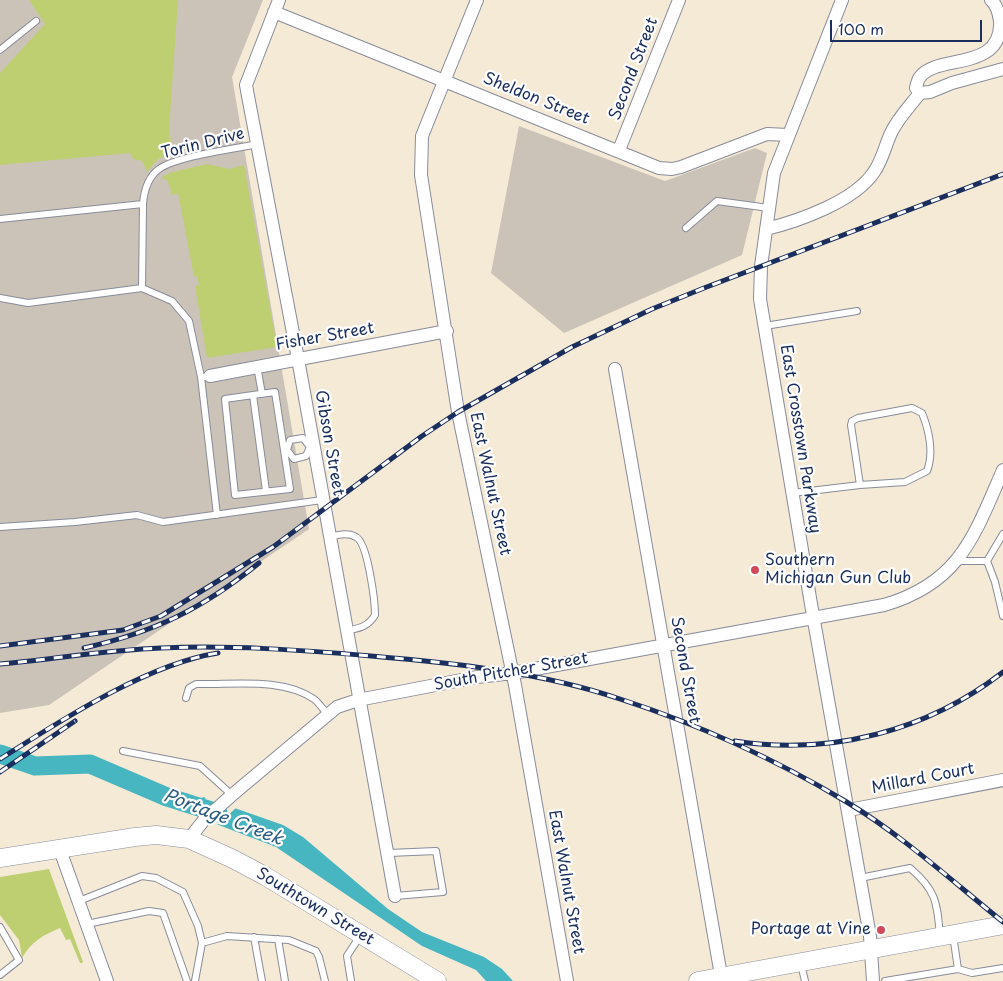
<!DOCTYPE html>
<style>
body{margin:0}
#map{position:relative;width:1003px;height:981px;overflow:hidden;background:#f4ead6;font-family:"Playpen Sans",sans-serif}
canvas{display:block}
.scale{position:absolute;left:830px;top:20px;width:152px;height:22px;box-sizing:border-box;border:2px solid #1b2f5e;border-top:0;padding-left:6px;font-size:15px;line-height:18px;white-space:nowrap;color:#1b2f5e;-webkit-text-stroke:4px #fff;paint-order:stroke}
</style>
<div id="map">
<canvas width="1003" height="981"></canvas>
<div class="scale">100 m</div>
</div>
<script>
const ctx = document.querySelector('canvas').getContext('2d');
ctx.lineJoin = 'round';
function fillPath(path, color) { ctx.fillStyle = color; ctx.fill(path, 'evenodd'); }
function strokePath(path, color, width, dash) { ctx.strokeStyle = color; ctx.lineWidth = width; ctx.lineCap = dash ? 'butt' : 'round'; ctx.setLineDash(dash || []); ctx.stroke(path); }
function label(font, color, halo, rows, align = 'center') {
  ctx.font = font + ' "Playpen Sans",sans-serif'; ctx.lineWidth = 4.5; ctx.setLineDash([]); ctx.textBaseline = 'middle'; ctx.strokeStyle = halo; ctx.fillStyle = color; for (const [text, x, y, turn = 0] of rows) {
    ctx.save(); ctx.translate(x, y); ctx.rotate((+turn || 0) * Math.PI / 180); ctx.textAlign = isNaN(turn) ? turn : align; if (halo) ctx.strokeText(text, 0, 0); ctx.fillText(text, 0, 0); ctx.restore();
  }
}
fillPath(new Path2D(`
 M0 0H263L232 77 309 529 49 705 0 713Z
 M519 126 665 181 755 148 767 153 742 255 564 333 491 273Z`), '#cbc3b8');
fillPath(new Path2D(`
 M29 0H178L169 130 173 153 158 159 147 172 142 161 133 159 130 153 0 165V73L45 24Z
 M207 164 229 169 244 165 277 347 207 358 195 286 199 285 197 276 194 277 178 193 170 195 171 189 167 180 161 178 169 173Z
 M49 869 83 962 82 963H80L70 939 66 940 60 928C43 935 31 942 22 958L19 940 0 915V877Z`), '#becf71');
fillPath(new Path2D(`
 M203 797 283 825 303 837 388 909 422 932 484 957 502 969 513 981H486L476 970 422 946 276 847 185 812Z`), '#48b6c0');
fillPath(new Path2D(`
 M207 797 236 808 217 825 187 814Z`), '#f4ead6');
strokePath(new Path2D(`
 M0 754 35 766 90 764 167 797 218 813`), '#48b6c0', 19);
const service = new Path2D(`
 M0 50 36 21
 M0 219 143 204
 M686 228 717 201 769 208
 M142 288 143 204C144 192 148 177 159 169 177 156 234 149 258 144
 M0 298 28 303 142 288 172 301 189 321 201 377
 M765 326 857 311
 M257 366 262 394
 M204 377H201L217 515
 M253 395 275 392 290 489 235 495 225 399 253 395 266 491
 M287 450 290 440 303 438 310 447
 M287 450 294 459 306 456 310 447
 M793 493 860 485 851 425 852 421 858 418 912 408 922 413C929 430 934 453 927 471L905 482 860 485
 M0 527 75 522 137 515 163 522 322 500
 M329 537C338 535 348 532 356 537 368 543 375 602 375 615 368 627 359 628 347 631
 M957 561H987L1003 534
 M987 561 995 582 1003 616
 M186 698 189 688 196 684C233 685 282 677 314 699 319 703 323 709 327 714
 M123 751 200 766 232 795
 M389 853 436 851 443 892 395 896
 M860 878 910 868C937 891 937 903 940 936
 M79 901 142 876 156 878 183 892 198 926 202 943 227 936 289 940 316 951 319 957 325 981
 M87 924 149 911 163 913 187 981
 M0 927 19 960 0 975
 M953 935 958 969
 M254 937 262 981
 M278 939 285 981
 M801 964 805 981
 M195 981 202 943
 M351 981 347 956 360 936
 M885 981 958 969 972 973 1003 968`);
const minor = new Path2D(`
 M279 0 246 85 248 96 298 359 395 896
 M477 0 422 136 421 175 458 412 515 685 567 981
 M842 0 774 173 761 266 760 299 811 604 870 936 873 981
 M991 0C997 5 999 14 1000 21 1003 72 936 54 920 77 918 79 917 84 916 88L920 93 930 92 952 83 1003 69
 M274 12 659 168 672 169 681 167 767 134 788 135
 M619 150 679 0
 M766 229C799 221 855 201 874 172 882 161 885 146 891 133 898 118 910 106 920 93
 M615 369 722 981
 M210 376 447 331
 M849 810 1003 780
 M189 839 204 820 232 795 337 707 358 700 477 677 513 673 884 605C960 583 974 536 1003 470
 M60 850 107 981`);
const secondary = new Path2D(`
 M0 858 135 837 156 835 189 839 233 859 265 876 437 981
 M698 981 1003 925`);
strokePath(service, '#888c9a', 8);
strokePath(minor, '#888c9a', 14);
strokePath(secondary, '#888c9a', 19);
strokePath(service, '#fff', 6);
strokePath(minor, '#fff', 12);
strokePath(secondary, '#fff', 18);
const rail = new Path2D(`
 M0 646 123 630 161 616 273 547 422 436 458 412 572 347 652 309 704 288 1003 174
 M84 648C155 632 202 609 259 563
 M0 664C54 659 107 650 161 648 231 645 301 650 371 656 454 663 540 672 620 699 697 724 775 759 845 801 902 835 952 881 1003 922
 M735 741C831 756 927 731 1003 672
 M0 759C62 720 147 664 218 653
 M0 772 75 721`);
strokePath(rail, '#1b2f5e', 5);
strokePath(rail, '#fff', 3, [9]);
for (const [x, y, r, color] of [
 [755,570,5,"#d1495b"],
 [881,930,5,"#d1495b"]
]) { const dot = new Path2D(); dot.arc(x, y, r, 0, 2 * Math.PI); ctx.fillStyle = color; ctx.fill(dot); strokePath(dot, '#fff', 2); }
label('16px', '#1b2f5e', '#fff', [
 ["Second Street",634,69,-69],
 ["Sheldon Street",536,99,22],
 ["Torin Drive",203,144,-14],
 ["Fisher Street",325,337,-10],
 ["East Crosstown Parkway",800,439,81],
 ["Gibson Street",329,443,80],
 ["East Walnut Street",490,484,78],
 ["Second Street",685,670,80],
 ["South Pitcher Street",511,672,-10],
 ["Millard Court",923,779,-11],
 ["East Walnut Street",566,882,80],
 ["Southtown Street",315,907,31]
]);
label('16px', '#1b2f5e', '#fff', [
 ["Southern",765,561],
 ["Michigan Gun Club",765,579],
 ["Portage at Vine",871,930,"right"]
], 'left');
label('italic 18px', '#2b5e80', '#fff', [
 ["Portage Creek",223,818,21]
]);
</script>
